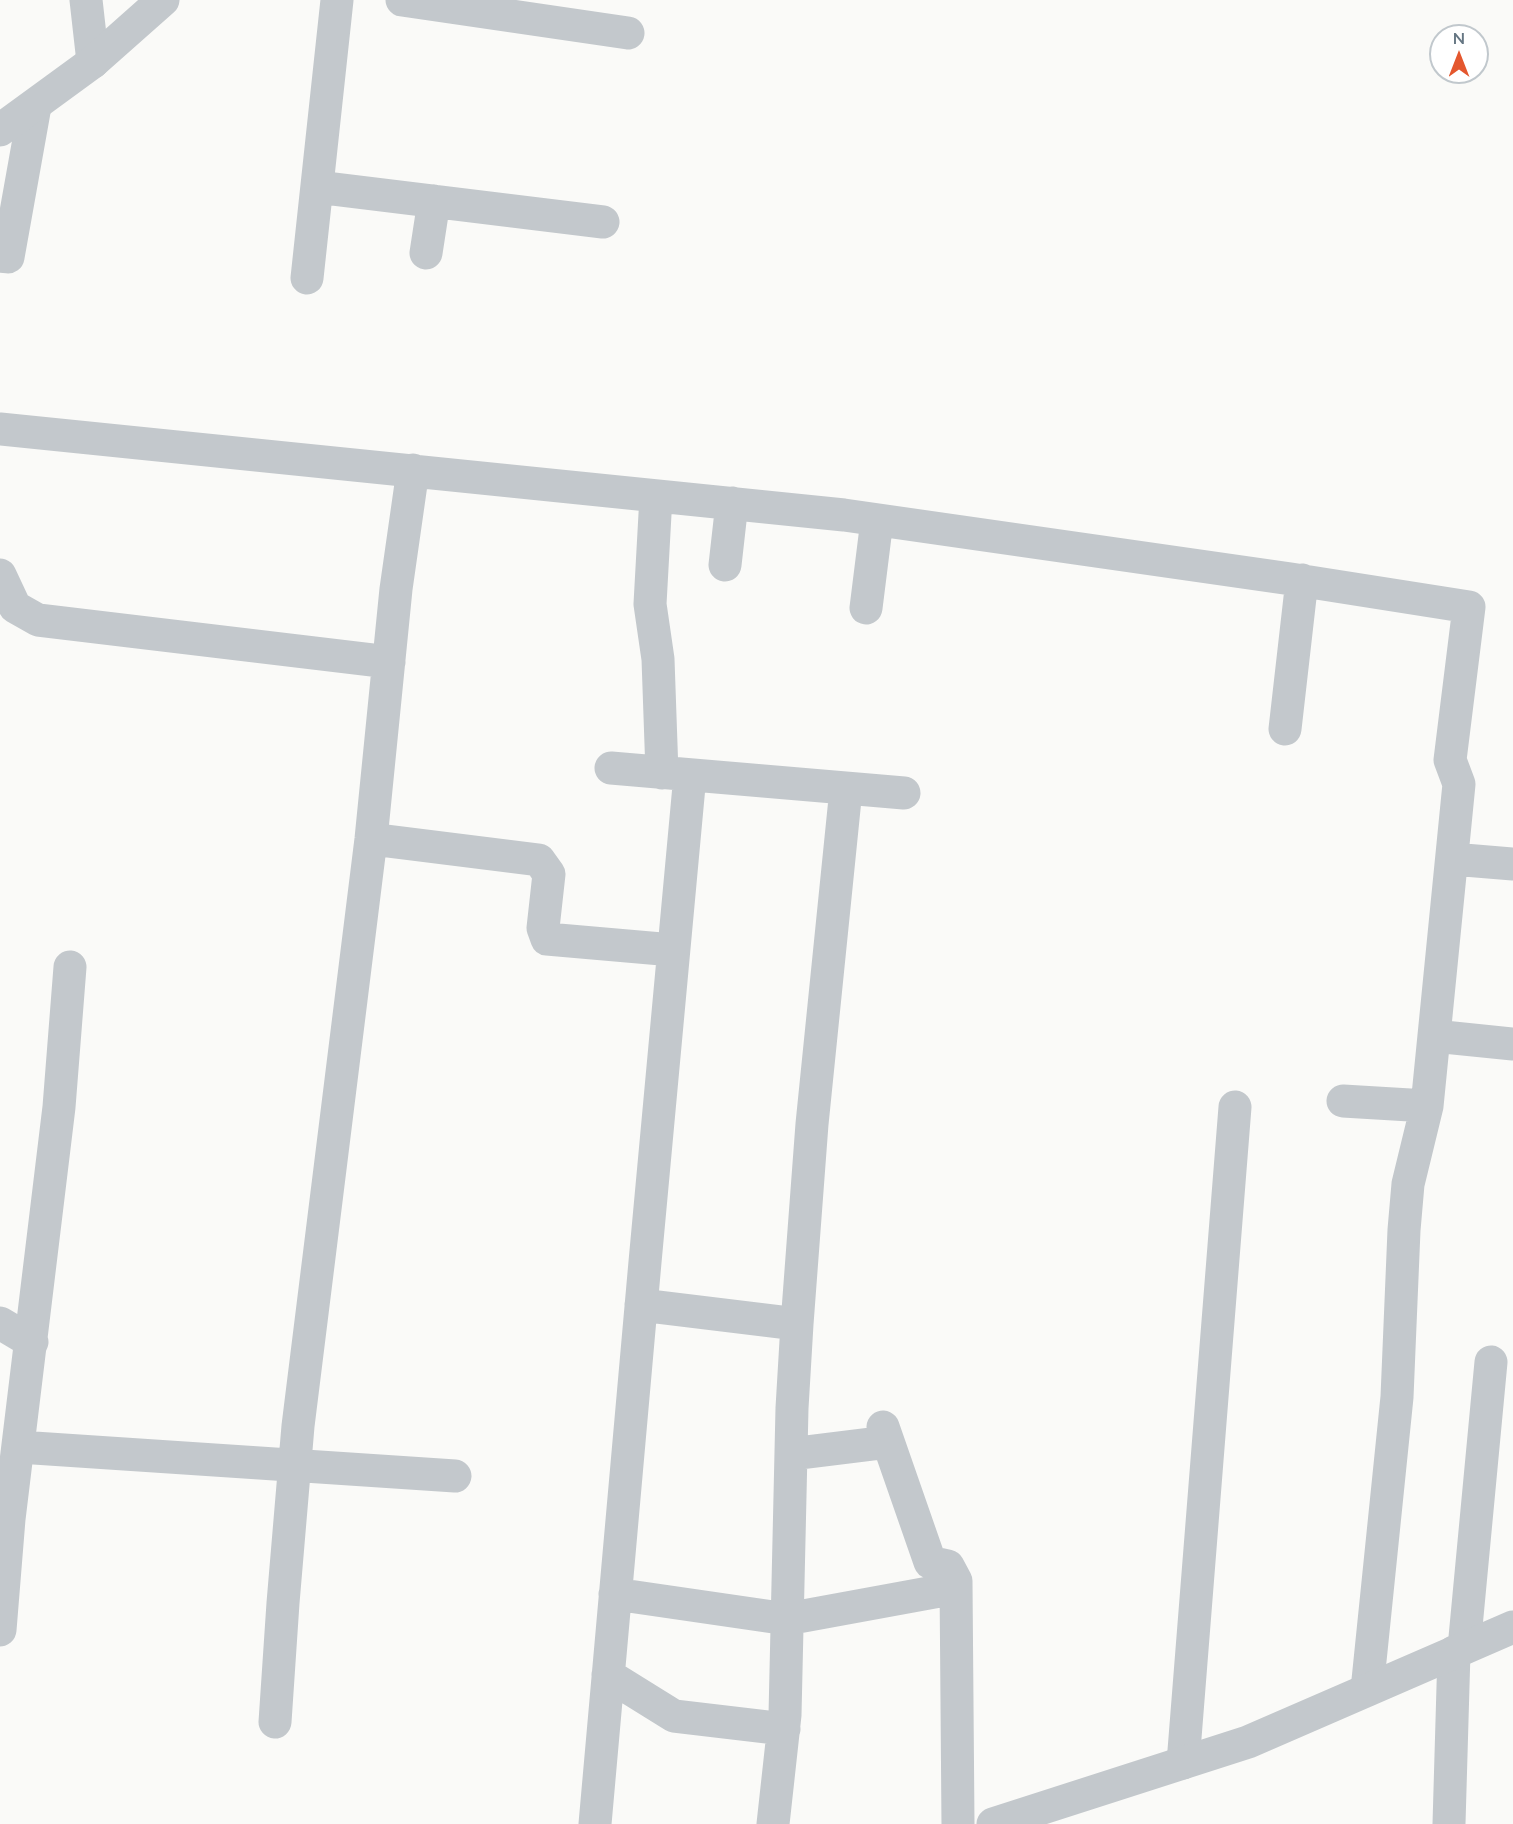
<!DOCTYPE html>
<style>
body{margin:0}
#map{position:relative;width:1513px;height:1824px;overflow:hidden;background:#fafaf8;font-family:Lato,sans-serif}
canvas{display:block}
.north{position:absolute;left:1429px;top:24px;width:60px;height:60px;box-sizing:border-box;background:#fff;border:2px solid #c1c8cd;border-radius:50%;rotate:0deg;font-size:16px;font-weight:700;line-height:24px;text-align:center;color:#657683}
.north::after{content:'';display:block;margin:auto;width:21px;height:27px;background:#e4572e;clip-path:polygon(50% 0,100% 100%,50% 72%,0 100%)}
</style>
<div id="map">
<canvas width="1513" height="1824"></canvas>
<div class="north">N</div>
</div>
<script>
const ctx = document.querySelector('canvas').getContext('2d');
ctx.lineJoin = 'round';
function strokePath(path, color, width, dash) { ctx.strokeStyle = color; ctx.lineWidth = width; ctx.lineCap = dash ? 'butt' : 'round'; ctx.setLineDash(dash || []); ctx.stroke(path); }
strokePath(new Path2D(`
 M86 0 93 62
 M402 0 628 33
 M317 187 603 222
 M426 253 434 201
 M0 256 8 257 35 106
 M307 278 337 0
 M0 429 844 515 1291 579 1469 607 1450 760 1459 784 1427 1106 1408 1184 1404 1230 1397 1397 1367 1690
 M656 496 650 604 658 659 662 773
 M725 565 732 503
 M0 575 15 607 38 620 389 662
 M866 608 877 520
 M1285 729 1302 580
 M611 768 904 793
 M371 839 539 860 549 874 543 928 547 939 673 950
 M1452 859 1513 864
 M1434 1036 1513 1044
 M1343 1101 1427 1106
 M641 1305 797 1324
 M0 1323 32 1342
 M883 1427 930 1562 948 1566 956 1581 958 1824
 M19 1447 455 1476
 M791 1454 888 1442
 M615 1594 787 1619 956 1588
 M0 1630 9 1519 59 1107 70 967
 M1464 1648 1491 1362
 M608 1675 674 1716 784 1729
 M275 1722 283 1603 298 1426 371 839 396 589 413 470
 M1183 1763 1235 1107
 M595 1824 645 1262 690 775
 M773 1824 785 1715 792 1408 797 1324 812 1124 846 789
 M1449 1824 1454 1652`), '#c3c8cc', 33);
strokePath(new Path2D(`
 M0 130 93 62 163 0
 M993 1824 1248 1742 1513 1627`), '#c3c8cc', 33);
</script>
